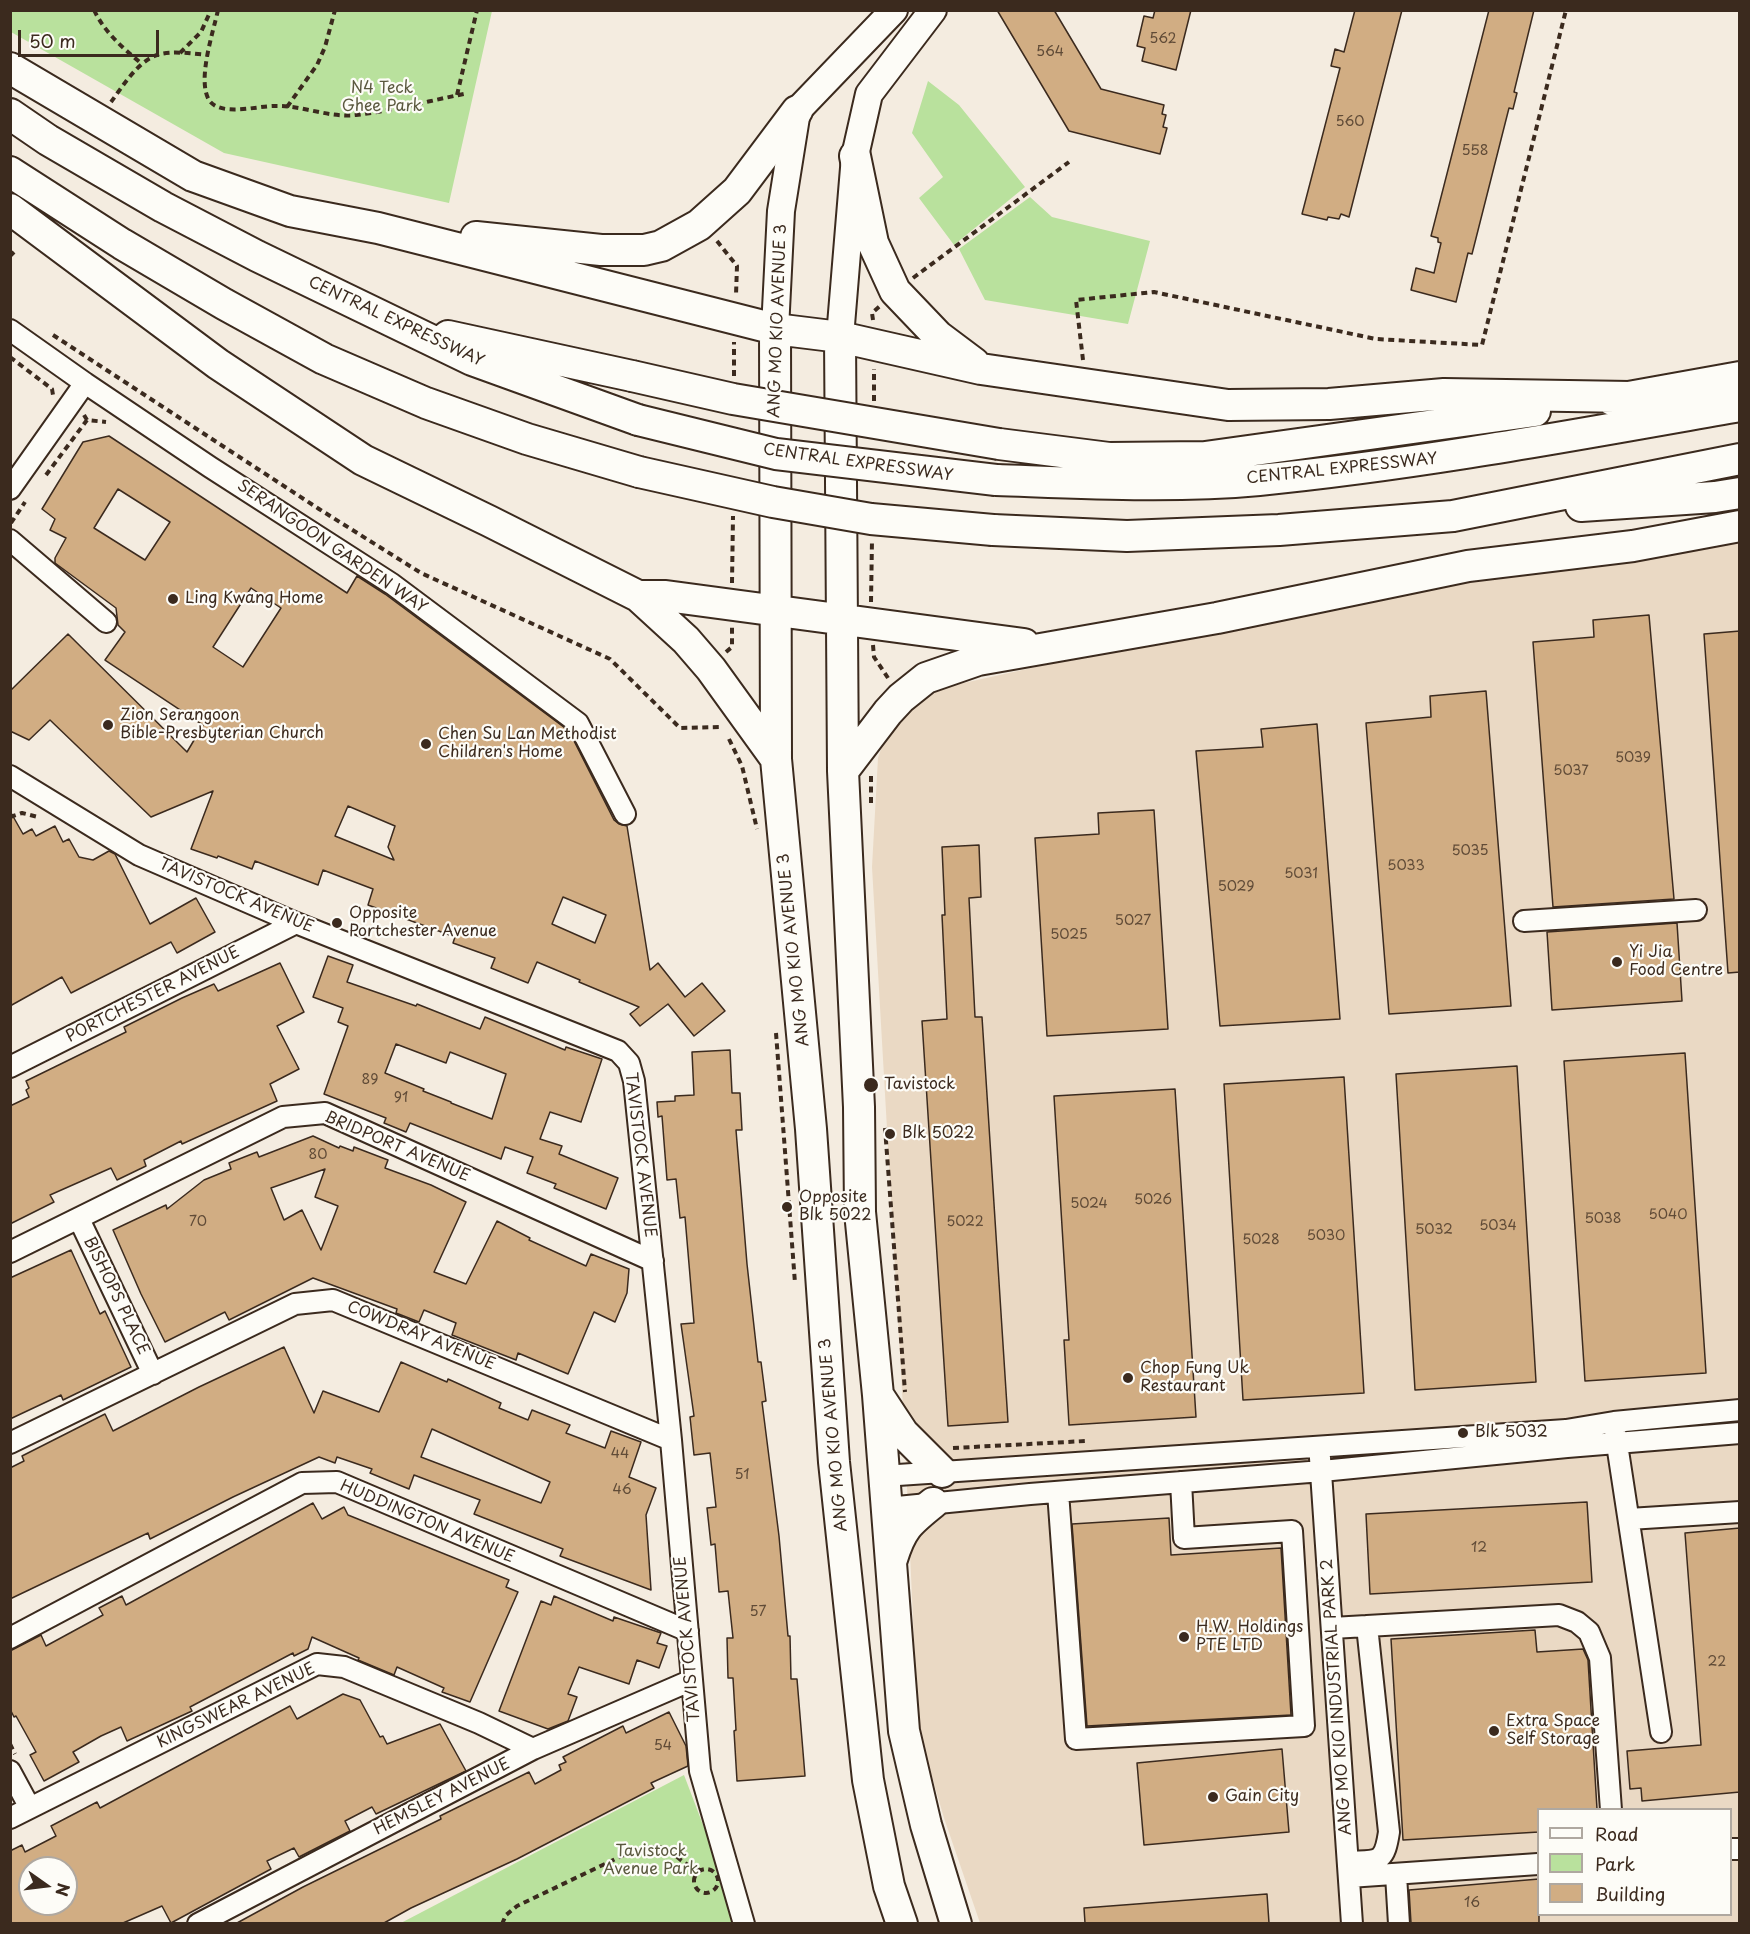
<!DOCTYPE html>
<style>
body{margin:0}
#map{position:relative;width:1750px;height:1934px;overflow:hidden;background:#f4ece0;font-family:"Playpen Sans",sans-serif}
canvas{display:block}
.frame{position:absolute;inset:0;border:12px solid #3b2a1e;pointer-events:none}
.legend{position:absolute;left:1537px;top:1808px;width:195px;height:108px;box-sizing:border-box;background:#fdfcf7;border:2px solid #afa8a0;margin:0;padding:8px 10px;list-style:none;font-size:18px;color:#3b2a1e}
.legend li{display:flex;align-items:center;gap:12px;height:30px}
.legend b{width:30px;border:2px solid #afa8a0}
.north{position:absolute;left:18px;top:1856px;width:60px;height:60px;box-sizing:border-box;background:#fdfcf7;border:2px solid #afa8a0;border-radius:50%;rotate:104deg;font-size:16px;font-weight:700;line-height:24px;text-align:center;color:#3b2a1e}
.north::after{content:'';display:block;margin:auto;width:21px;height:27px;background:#3b2a1e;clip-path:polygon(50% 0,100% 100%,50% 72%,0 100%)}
.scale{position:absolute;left:18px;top:30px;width:141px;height:27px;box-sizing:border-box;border:3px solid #3b2a1e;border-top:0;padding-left:8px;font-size:18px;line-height:21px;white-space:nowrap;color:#3b2a1e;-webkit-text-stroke:4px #fdfcf7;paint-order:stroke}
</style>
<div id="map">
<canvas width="1750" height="1934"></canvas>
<div class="frame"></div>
<ul class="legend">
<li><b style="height:8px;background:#fdfcf7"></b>Road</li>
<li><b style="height:16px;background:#b9e19d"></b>Park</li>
<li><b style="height:16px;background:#d1ad83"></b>Building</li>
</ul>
<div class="north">N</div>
<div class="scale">50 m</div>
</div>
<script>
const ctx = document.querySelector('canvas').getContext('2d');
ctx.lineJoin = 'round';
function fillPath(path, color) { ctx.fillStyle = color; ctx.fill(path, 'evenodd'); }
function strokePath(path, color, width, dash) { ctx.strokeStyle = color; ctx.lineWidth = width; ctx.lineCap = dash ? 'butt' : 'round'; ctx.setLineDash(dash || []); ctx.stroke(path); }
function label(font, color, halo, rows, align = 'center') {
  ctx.font = font + ' "Playpen Sans",sans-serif'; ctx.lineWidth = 4.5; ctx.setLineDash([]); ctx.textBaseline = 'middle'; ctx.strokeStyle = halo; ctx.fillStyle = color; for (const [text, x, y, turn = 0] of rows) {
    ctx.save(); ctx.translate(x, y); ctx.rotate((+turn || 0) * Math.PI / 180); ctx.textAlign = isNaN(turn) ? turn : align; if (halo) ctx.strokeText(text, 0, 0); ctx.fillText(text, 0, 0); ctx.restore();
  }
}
fillPath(new Path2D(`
 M1739 534V1923H980L944 1818 918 1729 905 1443 872 867 878 758 891 720 906 708 941 688 1470 571ZM1538 1810H1730V1914H1538Z`), '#ead9c4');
fillPath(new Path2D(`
 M11 10H492V11L449 203 224 153 11 32Z
 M928 81 959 105 1025 187 954 245 919 198 943 177 912 133Z
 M1030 197 1052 217 1150 241 1128 324 985 300 959 249Z
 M684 1775 716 1859 736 1924H399Z`), '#b9e19d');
const building = new Path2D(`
 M997 10H1054L1101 89 1164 105 1162 114 1166 115 1163 127 1167 128 1160 154 1069 131Z
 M1155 10H1191L1176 70 1142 61 1145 48 1137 46 1144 16 1153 18Z
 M1355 10H1402L1349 217 1341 214 1339 219 1328 217 1327 220 1302 214 1340 68 1331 66 1335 49 1344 52Z
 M1489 10H1534L1514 92 1517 93 1513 109 1509 108 1472 254 1468 253 1456 302 1411 290 1416 268 1434 273 1441 243 1438 242V238L1431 236Z
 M109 436 347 593 357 576 385 594 569 731 614 820 619 824 627 826 650 970 658 963 685 997 702 983 725 1011 694 1036 668 1004 640 1026 630 1014 639 1007 579 982 580 980 537 962 528 983 491 968 495 958 453 943 455 937 368 905 373 889 323 870 318 885 255 861 252 869 218 856 217 858 191 849 213 791 151 817 50 720 29 740 10 731V691L68 634 187 752 203 725 105 660 125 632 118 625 116 608 55 563V558L66 538 50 530 55 519 42 509 83 442ZM118 489 170 522 145 560 94 528ZM251 588 281 608 243 667 213 647ZM348 806 395 826 388 847 394 860 335 836ZM563 897 606 915 595 943 552 924Z
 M1649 615 1674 899 1553 907 1533 642 1594 637 1593 620Z
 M1740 631V972L1728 973 1704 634Z
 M1486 691 1511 1006 1389 1014 1366 723 1431 717 1430 696Z
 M1317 724 1340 1019 1220 1026 1196 751 1263 747 1261 729Z
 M1154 810 1168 1029 1047 1036 1035 838 1099 834 1098 813Z
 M10 811 23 834 32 829 36 836 55 826 63 842 69 839 79 857 93 860 109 851 115 854 150 924 196 898 215 932 177 953 171 942 71 993 62 977 10 1006Z
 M979 845 981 897 969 898 975 1017H982L1008 1422 948 1426 922 1021 947 1019 942 915H945L942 847Z
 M1677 923 1682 1001 1552 1010 1547 932Z
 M328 956 353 965 347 982 416 1006 417 1004 480 1029 485 1017 565 1050 566 1047 602 1059 581 1122 550 1112 540 1139 562 1146 559 1154 618 1178 606 1209 554 1188 556 1184 527 1173 533 1157 505 1147 501 1159 410 1123 406 1132 384 1123 386 1118 324 1094 348 1026 338 1022 343 1008 313 997ZM396 1044 446 1063 450 1052 506 1074 492 1119 451 1103V1102L423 1091 424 1089 385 1073Z
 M280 963 304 1012 277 1026 299 1069 270 1084 277 1101 182 1144 181 1141 144 1160 146 1166 117 1180 111 1168 50 1195 54 1202 10 1224V1106L29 1097 26 1090 29 1088 26 1081 126 1032 124 1027 182 998 214 984 218 991Z
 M730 1050 732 1093H740L742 1130H736L747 1264 758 1362H761L766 1401 762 1402 779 1536 788 1636H790L791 1679H797L805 1776 737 1781 734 1731 736 1730 733 1678H728L727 1638H733L728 1591 719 1592 715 1544 711 1545 707 1508 716 1507 710 1453 694 1455 690 1417 694 1416 681 1324 694 1323 685 1217 680 1218 676 1179 667 1180 662 1116 658 1117 657 1102 675 1101V1096L694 1095 692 1052Z
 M1685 1053 1706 1373 1585 1381 1564 1061Z
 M1517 1066 1536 1382 1415 1390 1396 1074Z
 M1344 1077 1364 1393 1243 1400 1224 1084Z
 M1175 1089 1196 1417 1069 1425 1064 1340H1069L1054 1096Z
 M313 1136 339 1148 340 1146 353 1151 354 1147 388 1160 385 1168 431 1185 466 1202 434 1272 466 1284 497 1221 530 1238 529 1240 586 1266 591 1254 629 1269 627 1293 615 1322 594 1312 568 1374 518 1353 516 1360 452 1335 456 1323 424 1310 419 1322 396 1313 397 1309 313 1278 229 1320 225 1312 165 1342 141 1294 113 1230 166 1205 167 1209 204 1180 231 1169 229 1163 257 1152 259 1157ZM325 1169 315 1197 338 1206 321 1250 302 1210 284 1220 271 1188Z
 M71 1250 100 1314 105 1311 131 1367 63 1400 61 1395 10 1419V1278Z
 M284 1347 314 1413 323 1391 379 1412 401 1362 447 1382 448 1379 501 1403 499 1408 528 1420 532 1410 570 1425 566 1433 605 1448 611 1431 641 1442 629 1477 656 1488 646 1515 651 1590 560 1556 563 1549 474 1514 480 1500 414 1475 409 1489 370 1473 372 1469 337 1457 335 1463 319 1457 233 1497 150 1539 148 1533 10 1599V1468L24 1461 22 1456 105 1414 113 1431 199 1387ZM432 1429 550 1482 541 1503 421 1457Z
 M1587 1502 1592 1582 1370 1594 1366 1514Z
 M313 1503 322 1519 344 1507 348 1515 509 1580 506 1587 518 1592 470 1702 442 1692 444 1688 397 1667 394 1675 358 1660 359 1658 312 1637 308 1649 294 1656 293 1653 190 1707 192 1711 127 1741 121 1727 101 1736 73 1752 79 1762 44 1781 30 1755 36 1752 16 1716 14 1717 10 1709V1651L41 1635 46 1646 103 1615 99 1608 122 1596 126 1605Z
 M1169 1518 1171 1555 1281 1548 1291 1715 1087 1726 1072 1524Z
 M1740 1528V1792L1642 1801 1641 1788 1630 1789 1627 1751 1701 1745 1685 1533Z
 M554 1596 613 1621 614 1617 661 1633 657 1643 667 1646 659 1668 637 1660 629 1684 579 1667 568 1694 577 1697 568 1721 548 1729 499 1711 541 1601 551 1605Z
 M1535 1630 1537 1652 1583 1649 1588 1660 1597 1809H1539V1832L1403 1840 1391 1639Z
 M343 1694 360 1700 380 1737 383 1736 387 1744 440 1724 466 1771 376 1814 372 1807 345 1821 350 1831 299 1857 294 1848 267 1861 271 1869 171 1923 162 1906 123 1923H10V1851L22 1845 25 1852 56 1836 51 1826 97 1802 100 1808 290 1706 297 1719ZM30 1868H66V1904H30Z
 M669 1712 686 1746 688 1766 651 1783 654 1788 517 1859 411 1908 384 1923H237L303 1887 441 1819 440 1816 529 1772 535 1784 561 1770 559 1765 566 1762 563 1757 623 1726 626 1733Z
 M1282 1749 1289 1832 1144 1845 1137 1763Z
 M1539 1879V1923H1411L1409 1890Z
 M1267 1894 1269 1923H1085L1084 1908Z`);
fillPath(building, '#d1ad83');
strokePath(building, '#3b2a1e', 1.5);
const minor = new Path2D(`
 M10 330 85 383 210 467 392 584 578 723 625 814
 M10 489 85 383
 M10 540 106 622
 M10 776 139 855 296 923 618 1051 629 1063 634 1081 671 1440 700 1771 744 1924
 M1524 921 1696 910
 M10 1067 296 923
 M79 1219 153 1374
 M10 1252 283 1117 325 1113 653 1261
 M1615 1431 1661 1732
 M10 1443 295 1304 333 1300 671 1440
 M1320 1458 1352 1924
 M883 1476 1566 1430 1614 1422 1740 1410
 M1058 1492 1076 1739 1304 1726 1292 1531 1184 1538 1181 1482
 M887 1508 1030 1494 1322 1471 1567 1447 1740 1433
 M1629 1519 1740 1512
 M1332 1628 1559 1615 1577 1622 1589 1632 1600 1658 1611 1810
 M10 1638 302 1483 337 1482 688 1631
 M10 1771 30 1808
 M10 1818 317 1664 344 1667 479 1723 533 1749
 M1730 1849H1740
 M1348 1862C1378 1860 1384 1865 1389 1832L1367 1626
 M1396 1875 1399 1924
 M1349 1877 1538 1864
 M198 1924 533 1749 692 1680`);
const major = new Path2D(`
 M775 329 781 211 797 111 894 10
 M840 337 855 156 869 94 933 10`);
const highway = new Path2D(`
 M10 68 193 176 290 211 378 228 775 329 840 337 981 369 1228 405 1329 404 1444 394 1630 397
 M10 114 48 140 163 207 257 256 472 360 638 420
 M855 156 873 243 895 291 938 336 974 363
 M10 172 122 244 224 304 324 359 426 403 527 439 639 472
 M10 209 218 364 363 460 489 521 638 596 686 640 711 669 776 759
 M476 237 601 250H644L661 246 699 225 737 191 797 111
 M775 329 776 759 811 1129 834 1462 868 1780 889 1886 902 1924
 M448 336 632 376
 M840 337 843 771 859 1107 860 1212 878 1395 904 1731 926 1825 956 1924
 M1612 400 1740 377
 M999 444 1109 458 1205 457 1535 411
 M996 480C1083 483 1171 488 1259 480 1421 464 1580 434 1740 406
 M1581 506 1715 497 1740 493
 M993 530 1127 536 1279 530 1453 516 1740 459
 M638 596H666L1024 644
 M843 771 888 712 901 698 926 678 978 660 1217 618 1468 566 1633 546 1740 526
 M880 1398 903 1433 942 1472
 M892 1559C901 1529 908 1523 933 1503`);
strokePath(minor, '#3b2a1e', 24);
strokePath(major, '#3b2a1e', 30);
strokePath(highway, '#3b2a1e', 34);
strokePath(new Path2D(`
 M94 10C105 33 123 48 142 64
 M218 10C213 33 197 80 209 100 220 117 257 106 274 106 302 105 328 118 356 115 392 111 428 101 464 94
 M180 53 201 32 211 10
 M457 95 477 10
 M111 102C123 86 137 62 157 55 172 50 193 54 209 55
 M287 107 317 65 325 47 335 10
 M717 241 737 266 736 295
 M10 256 14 252
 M913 278 1069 162
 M873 320 872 313 880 306
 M53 335 319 509 421 573 610 659 680 728 723 727
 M10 357 52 389 53 395
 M1083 360 1076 300 1154 292 1376 339 1482 345 1566 10
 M734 376V342
 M874 401V369
 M84 415 87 420 106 422
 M46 475 87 420
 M11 523 25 502
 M732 583 733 516
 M871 602 872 540
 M873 645 874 657 888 678
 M726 652 732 647V627
 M729 739 742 766 757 829
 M871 803V774
 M10 817 22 813 38 817
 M776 1033 795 1283
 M885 1128 905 1392
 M953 1448 1086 1441
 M10 1744 15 1754
 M694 1881a12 12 0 1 1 24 0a12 12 0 1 1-24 0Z
 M502 1924 506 1915 517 1906 632 1851C676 1838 668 1860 700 1870`), '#3b2a1e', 4, [6, 4.5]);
strokePath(minor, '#fdfcf7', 20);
strokePath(major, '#fdfcf7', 26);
strokePath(highway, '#fdfcf7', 30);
const highwayBridge = new Path2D(`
 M632 376 733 399 999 444
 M638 420 776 454 996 480
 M639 472 773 502 871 519 993 530`);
strokePath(highwayBridge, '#3b2a1e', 34, []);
strokePath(highwayBridge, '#fdfcf7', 30);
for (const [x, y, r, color] of [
 [173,599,6,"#3b2a1e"],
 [108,725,6,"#3b2a1e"],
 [426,744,6,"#3b2a1e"],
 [337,923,6,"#3b2a1e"],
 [1617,962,6,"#3b2a1e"],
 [871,1085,8,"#3b2a1e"],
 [890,1134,6,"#3b2a1e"],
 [787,1207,6,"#3b2a1e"],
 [1128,1378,6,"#3b2a1e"],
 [1463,1433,6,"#3b2a1e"],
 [1184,1637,6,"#3b2a1e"],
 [1494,1731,6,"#3b2a1e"],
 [1213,1797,6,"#3b2a1e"]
]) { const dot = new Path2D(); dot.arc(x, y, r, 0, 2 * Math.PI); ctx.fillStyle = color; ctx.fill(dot); strokePath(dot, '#fdfcf7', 2); }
label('14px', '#604b37', null, [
 ["562",1163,39],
 ["564",1050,52],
 ["560",1350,122],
 ["558",1475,151],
 ["5039",1633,758],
 ["5037",1571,771],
 ["5035",1470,851],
 ["5033",1406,866],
 ["5031",1301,874],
 ["5029",1236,887],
 ["5027",1133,921],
 ["5025",1069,935],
 ["89",370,1080],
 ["91",401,1098],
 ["80",318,1155],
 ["5026",1153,1200],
 ["5024",1089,1204],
 ["5040",1668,1215],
 ["5038",1603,1219],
 ["70",198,1222],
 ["5022",965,1222],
 ["5034",1498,1226],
 ["5032",1434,1230],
 ["5030",1326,1236],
 ["5028",1261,1240],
 ["44",620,1454],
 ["51",742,1475],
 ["46",622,1490],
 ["12",1479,1548],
 ["57",758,1612],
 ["22",1717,1662],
 ["54",663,1746],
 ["16",1472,1903]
]);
label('16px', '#5a583e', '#fdfcf7', [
 ["N4 Teck",382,89],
 ["Ghee Park",382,107],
 ["Tavistock",651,1852],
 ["Avenue Park",651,1870]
]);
label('16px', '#3b2a1e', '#fdfcf7', [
 ["ANG MO KIO AVENUE 3",778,321,-88],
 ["CENTRAL EXPRESSWAY",396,322,25],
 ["CENTRAL EXPRESSWAY",858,463,8],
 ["CENTRAL EXPRESSWAY",1342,469,-6],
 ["SERANGOON GARDEN WAY",332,547,34],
 ["TAVISTOCK AVENUE",236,896,23],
 ["ANG MO KIO AVENUE 3",794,950,-96],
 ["PORTCHESTER AVENUE",153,995,-27],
 ["BRIDPORT AVENUE",397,1147,23],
 ["TAVISTOCK AVENUE",640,1155,83],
 ["BISHOPS PLACE",116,1296,64],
 ["COWDRAY AVENUE",421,1336,22],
 ["ANG MO KIO AVENUE 3",834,1435,-95],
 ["HUDDINGTON AVENUE",427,1522,23],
 ["TAVISTOCK AVENUE",688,1639,-95],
 ["ANG MO KIO INDUSTRIAL PARK 2",1337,1697,-94],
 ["KINGSWEAR AVENUE",236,1706,-26],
 ["HEMSLEY AVENUE",442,1797,-27]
]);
label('16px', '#3b2a1e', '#fdfcf7', [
 ["Ling Kwang Home",185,599],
 ["Zion Serangoon",120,716],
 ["Bible-Presbyterian Church",120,734],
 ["Chen Su Lan Methodist",438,735],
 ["Children's Home",438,753],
 ["Opposite",349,914],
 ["Portchester Avenue",349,932],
 ["Yi Jia",1629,953],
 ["Food Centre",1629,971],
 ["Tavistock",884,1085],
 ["Blk 5022",902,1134],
 ["Opposite",799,1198],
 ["Blk 5022",799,1216],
 ["Chop Fung Uk",1140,1369],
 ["Restaurant",1140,1387],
 ["Blk 5032",1475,1433],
 ["H.W. Holdings",1196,1628],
 ["PTE LTD",1196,1646],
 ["Extra Space",1506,1722],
 ["Self Storage",1506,1740],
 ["Gain City",1225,1797]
], 'left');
</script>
